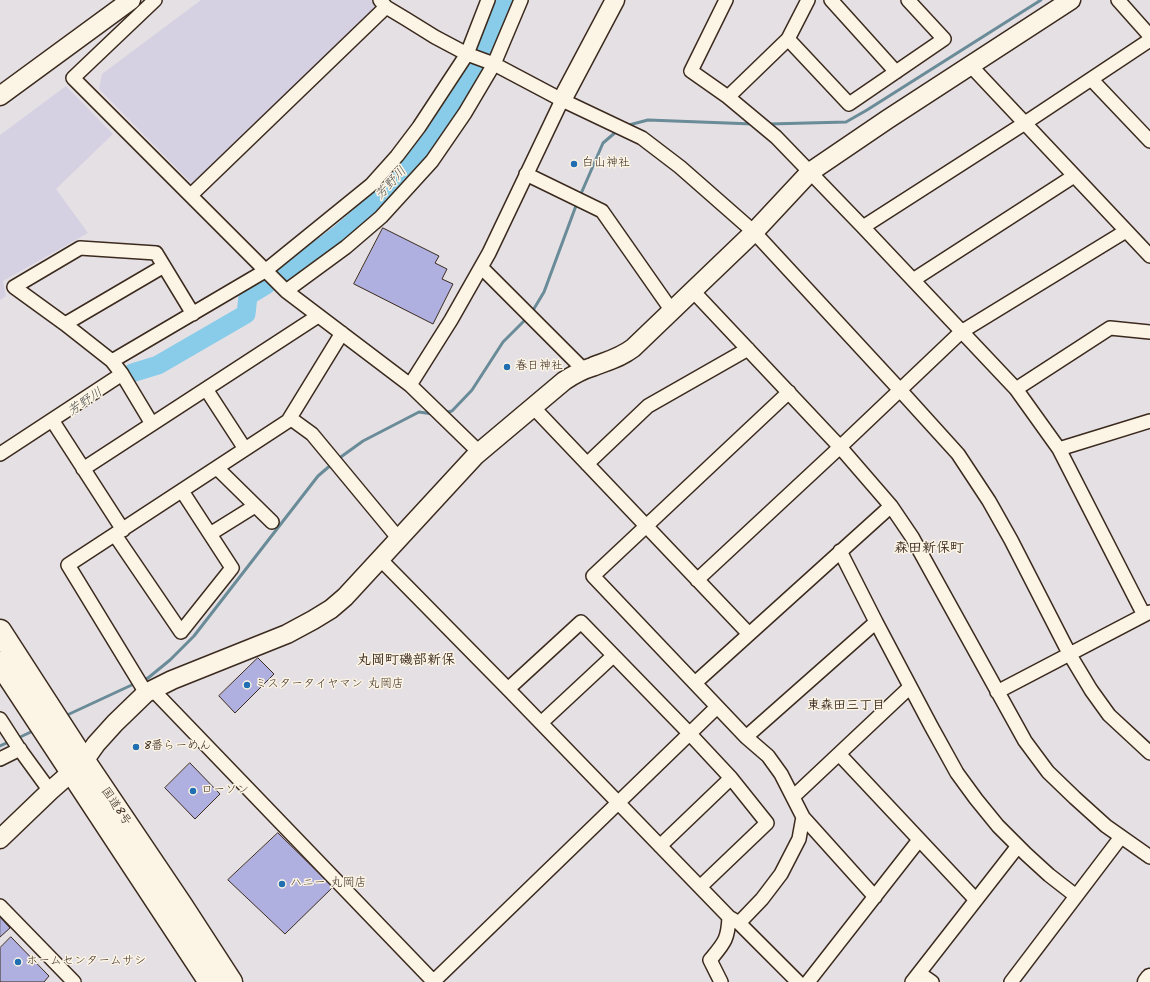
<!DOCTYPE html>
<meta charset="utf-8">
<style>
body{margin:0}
canvas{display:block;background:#e5e0e4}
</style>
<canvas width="1150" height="982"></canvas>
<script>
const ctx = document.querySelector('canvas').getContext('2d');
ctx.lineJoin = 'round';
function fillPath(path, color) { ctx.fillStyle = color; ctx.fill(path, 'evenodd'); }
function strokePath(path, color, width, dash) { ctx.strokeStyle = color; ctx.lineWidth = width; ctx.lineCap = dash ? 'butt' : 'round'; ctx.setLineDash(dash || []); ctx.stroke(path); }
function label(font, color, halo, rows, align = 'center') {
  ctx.font = font + ' Kalam,"Klee One",sans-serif'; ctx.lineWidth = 3; ctx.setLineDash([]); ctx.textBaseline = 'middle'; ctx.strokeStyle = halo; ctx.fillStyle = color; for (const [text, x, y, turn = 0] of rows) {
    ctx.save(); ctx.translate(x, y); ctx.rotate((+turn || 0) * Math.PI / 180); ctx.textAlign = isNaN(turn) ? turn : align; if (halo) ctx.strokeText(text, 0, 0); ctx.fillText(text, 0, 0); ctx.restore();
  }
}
fillPath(new Path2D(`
 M201 0H371L375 5V10L194 186 99 89 102 74Z
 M66 86 113 134 56 189 88 233 3 281 6 296 0 300V135Z`), '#d5d1e3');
strokePath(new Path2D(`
 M769 124 846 122 867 110 1041 0
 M625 126 648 120 753 124
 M580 196 603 143 617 131
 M532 312 544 292 577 203
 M444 413 452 411 472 390 503 342 527 318
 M338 459 363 441 419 412 433 414
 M143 680 148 678 170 660 194 636 318 476 332 464
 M65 716 136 683
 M16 739 35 730
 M0 746 11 741`), '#6a8b98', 3);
strokePath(new Path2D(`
 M486 49 505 0
 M282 274 302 262 341 233 387 193 434 136 477 70
 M132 373 158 365 246 314 248 296 266 285`), '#89ccea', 19);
const building = new Path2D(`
 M383 228 439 256 435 263 447 269 442 279 453 284 433 324 354 284Z
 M258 658 274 674 235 713 219 696Z
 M190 763 220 794 195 819 165 788Z
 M278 833 333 887 285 934 228 880Z
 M0 917 10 928 0 937Z
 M11 937 49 976 44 982H0V948Z`);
fillPath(building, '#afafe0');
strokePath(building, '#3b2a1e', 1);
const street = new Path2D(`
 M155 0 73 78 286 291 410 385 479 452
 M380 0 386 7 406 19 435 37 467 54 494 64 562 100 642 138 680 167 754 232 900 390 958 454 989 501 1011 540 1070 655 1091 690 1109 715 1150 753
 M726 0 691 71 728 97 776 137 863 227 1016 389 1059 449 1144 615
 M831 0 896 72
 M1118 0 1150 36
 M788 39 849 104 944 39 908 0
 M970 65 1150 256
 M1091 79 1150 141
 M728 97 788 39 808 0
 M526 174 602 211 672 311
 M191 195 386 7
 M863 227 1025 123 1150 40
 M481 267 584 370
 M913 280 1074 176
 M286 291 346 247 381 217 432 161 465 113 494 64 521 0
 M693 291 840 447 891 506 912 537 1025 741 1048 772 1075 798 1106 826 1150 857
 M65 324 164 266
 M112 361 265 271 371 185 397 156 419 127 467 54 488 0
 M410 385 451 320 489 253 562 100
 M206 389 245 449
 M1016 389 1110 328 1150 332
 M789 392 593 576 746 737 876 622 840 551
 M533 407 749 634
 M290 418 312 434 399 539
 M52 420 123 530
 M152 424 122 374 112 361 65 324 14 287 80 248 156 253 193 314
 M1059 449 1150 421
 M0 454 122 374
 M587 464 648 406 748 349
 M217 468 272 522
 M83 469 318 316
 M210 534 255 506
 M115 535 181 632 232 568 182 491
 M380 559 508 689 729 917 739 923 798 982
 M697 580 840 447 961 332 1126 231
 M876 622 931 726 957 773 976 799 998 826 1026 854 1049 875 1076 896
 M695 683 891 506
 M152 689 434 982
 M508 689 581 622 689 733 731 778 767 823 700 887
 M997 692 1150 612
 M146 693 68 565 288 421 342 333
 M0 719 18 747 50 791
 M541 723 613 656
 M839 754 976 900
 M0 759 20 749
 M793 797 910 687
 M803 817 875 897
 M660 846 731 778
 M0 906 74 982
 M739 923 762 899 781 874 799 839 803 817 781 774 768 756 746 737
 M919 973 932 982
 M433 982 717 707
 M721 982 710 960C724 943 728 940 729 917
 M808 982 919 840
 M912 982 1018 846
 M1011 982 1121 837`);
const secondary = new Path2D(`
 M0 96 131 0
 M562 100 615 0
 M0 839 50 791 84 761 96 744 115 723 146 693 172 680 287 634 313 620 331 609 345 597 476 455 564 381C573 375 582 370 592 367 607 361 620 358 633 348L754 232 810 172 888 119 1071 0
 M1147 982 1150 978`);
const highway = new Path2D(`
 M0 631 84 761 181 905 231 982
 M0 663 210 982`);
strokePath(street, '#3b2a1e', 16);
strokePath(secondary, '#3b2a1e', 21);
strokePath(highway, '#3b2a1e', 25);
strokePath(street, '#fcf5e5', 13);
strokePath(secondary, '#fcf5e5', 18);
strokePath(highway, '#fcf5e5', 22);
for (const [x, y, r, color] of [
 [574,164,4,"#1f6fb2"],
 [507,367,4,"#1f6fb2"],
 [247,685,4,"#1f6fb2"],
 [136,747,4,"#1f6fb2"],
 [193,791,4,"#1f6fb2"],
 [282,884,4,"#1f6fb2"],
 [18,962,4,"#1f6fb2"]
]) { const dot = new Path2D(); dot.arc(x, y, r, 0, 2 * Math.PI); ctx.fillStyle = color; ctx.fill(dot); strokePath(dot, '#fcf5e5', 1.5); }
label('12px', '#3b2a1e', '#fcf5e5', [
 ["白山神社",582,164],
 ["春日神社",515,367],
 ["ミスタータイヤマン 丸岡店",255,685],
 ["8番らーめん",144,747],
 ["ローソン",201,791],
 ["ハニー 丸岡店",290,884],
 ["ホームセンタームサシ",26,962]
], 'left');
label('12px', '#3b2a1e', '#fcf5e5', [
 ["国道8号",115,807,56]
]);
label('italic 13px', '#4e5251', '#fcf5e5', [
 ["芳野川",392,184,-47],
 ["芳野川",86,403,-34]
]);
label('bold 13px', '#3b2a1e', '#fcf5e5', [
 ["東森田三丁目",846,707]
]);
label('bold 14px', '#3b2a1e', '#fcf5e5', [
 ["森田新保町",929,550],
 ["丸岡町磯部新保",406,662]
]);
</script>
